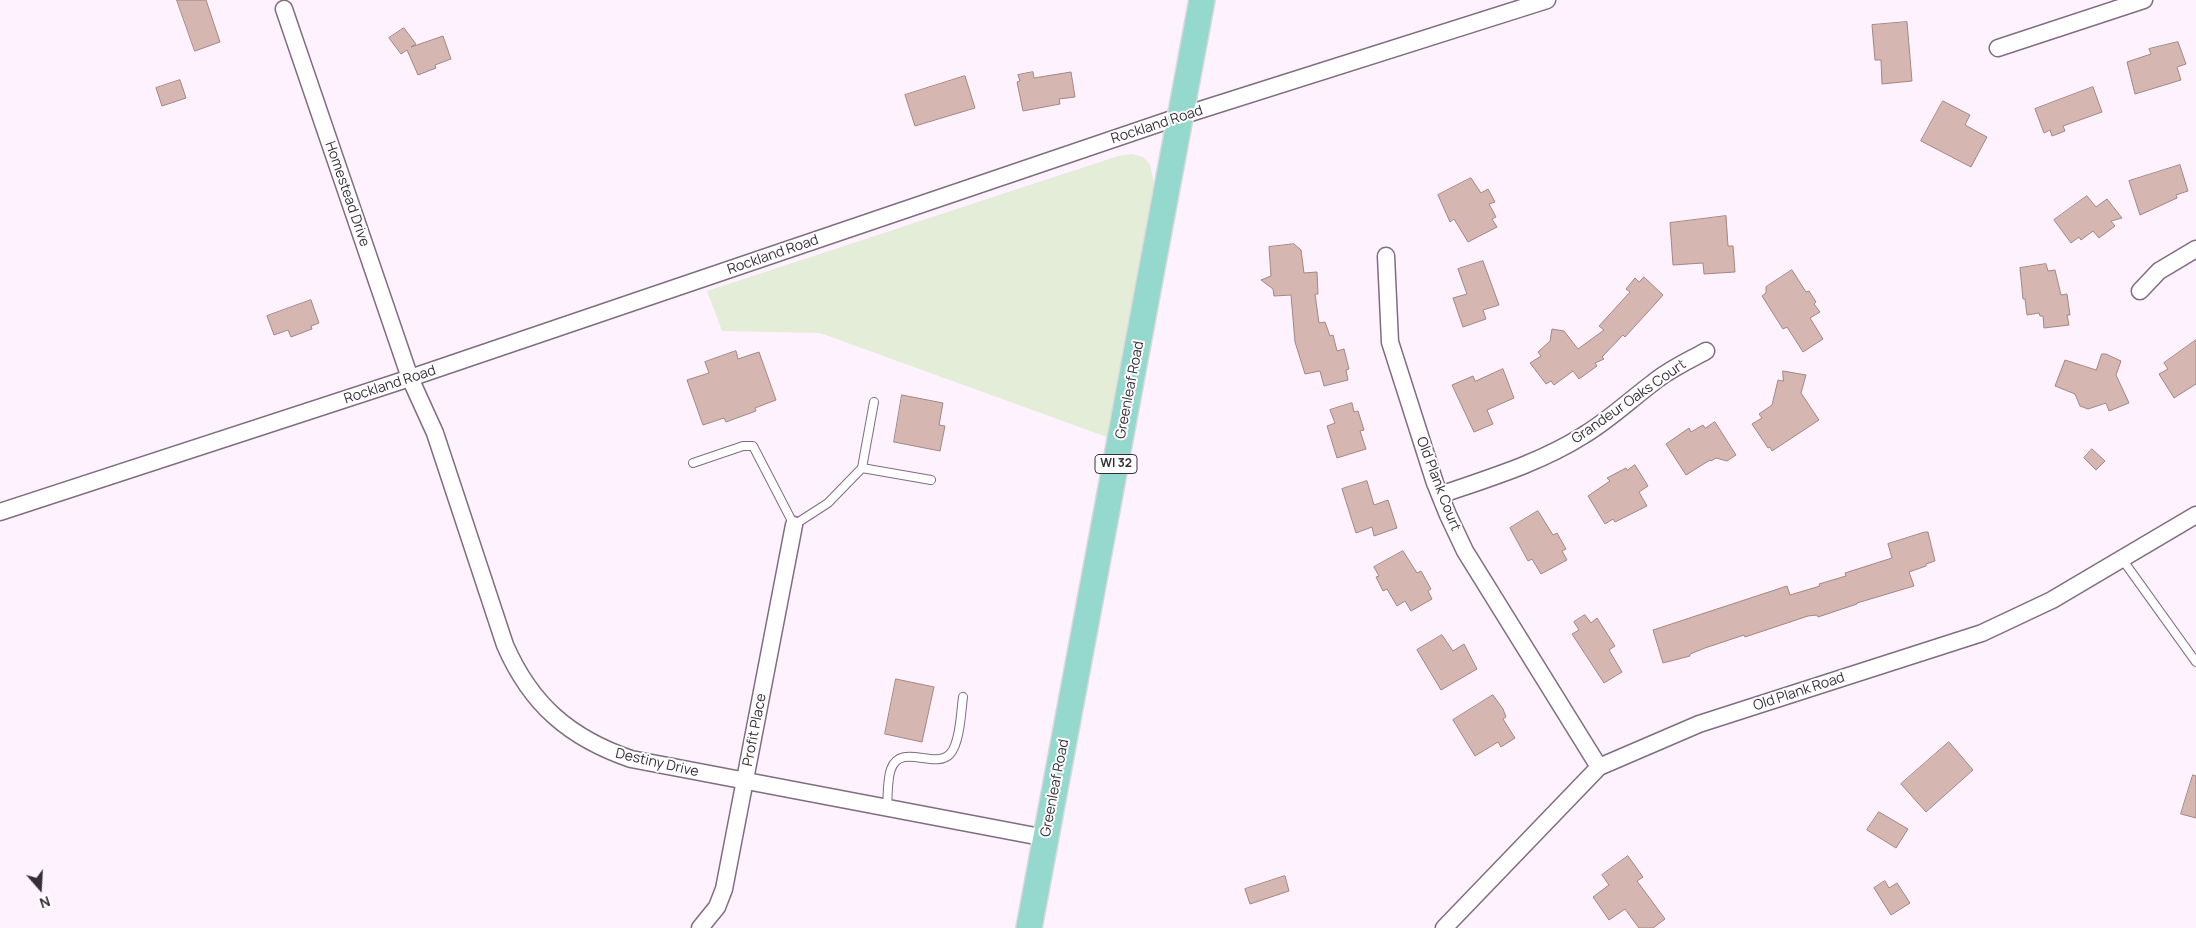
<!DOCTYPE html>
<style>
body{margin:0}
#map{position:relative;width:2196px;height:928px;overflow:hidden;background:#fff2ff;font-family:Manrope,sans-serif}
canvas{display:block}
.north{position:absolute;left:15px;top:863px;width:50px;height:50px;-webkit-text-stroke:4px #fff;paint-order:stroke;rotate:161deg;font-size:14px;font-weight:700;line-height:20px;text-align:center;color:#362e36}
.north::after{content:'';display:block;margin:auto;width:18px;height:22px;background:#362e36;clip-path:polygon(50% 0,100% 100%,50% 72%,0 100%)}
</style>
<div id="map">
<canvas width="2196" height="928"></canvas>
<div class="north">N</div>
</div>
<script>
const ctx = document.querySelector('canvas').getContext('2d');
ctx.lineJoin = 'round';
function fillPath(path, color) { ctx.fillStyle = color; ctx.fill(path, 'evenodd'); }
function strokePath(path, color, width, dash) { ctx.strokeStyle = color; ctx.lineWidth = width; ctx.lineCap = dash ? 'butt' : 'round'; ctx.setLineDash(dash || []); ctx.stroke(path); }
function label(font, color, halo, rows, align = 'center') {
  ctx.font = font + ' Manrope,sans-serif'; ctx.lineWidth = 4; ctx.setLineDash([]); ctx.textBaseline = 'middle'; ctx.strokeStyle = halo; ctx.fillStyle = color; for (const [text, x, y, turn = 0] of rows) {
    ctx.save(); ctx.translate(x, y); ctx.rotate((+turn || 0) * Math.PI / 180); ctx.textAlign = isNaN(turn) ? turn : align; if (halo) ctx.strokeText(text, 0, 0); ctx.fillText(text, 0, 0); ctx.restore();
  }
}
fillPath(new Path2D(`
 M1132 154 1143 157 1150 164 1156 194 1134 322 1107 437 820 333 722 331 707 291 1118 156Z`), '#e4edd7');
const building = new Path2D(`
 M177 0H206L220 42 195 51Z
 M1907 22 1912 81 1882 84 1881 60H1875L1872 25Z
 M404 28 416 44 411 47 443 36 451 59 435 65 436 68 418 75 407 50 401 54 389 38Z
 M2178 42 2186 64 2177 67 2181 80 2135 94 2127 62 2151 54 2149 49Z
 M1033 72 1034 78 1071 72 1075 97 1059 99 1060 104 1023 111 1017 82 1020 81 1018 75Z
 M965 76 975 108 915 126 905 95Z
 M180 80 186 98 162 106 156 88Z
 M2093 87 2102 112 2063 126 2065 131 2052 136 2050 130 2044 133 2035 109Z
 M1943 101 1970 115 1965 125 1987 137 1971 167 1921 141Z
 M2180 165 2188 191 2176 195 2177 198 2140 215 2129 181Z
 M1471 178 1481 193 1488 189 1495 202 1489 204 1496 217 1492 219 1497 227 1468 242 1454 219 1450 222 1438 195Z
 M2087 196 2096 207 2107 199 2122 218 2111 221 2115 226 2099 238 2093 231 2081 240 2079 237 2071 243 2054 220Z
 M1726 216 1728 246H1733L1735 272 1704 274 1703 263 1673 265 1670 223Z
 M1294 244 1301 250 1304 273 1317 272 1318 294H1315L1319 323 1325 322 1330 336 1333 335 1337 351 1344 349 1349 369 1346 370 1348 380 1324 386 1320 371 1305 374 1295 342 1291 295 1274 296 1273 289 1261 280 1271 276 1269 247Z
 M1483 261 1499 305 1483 310 1486 319 1463 327 1453 298 1467 294 1458 269Z
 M2046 264 2048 271 2055 270 2061 295 2067 294 2070 315H2067L2069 325 2044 328 2043 316H2040L2039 313 2027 315 2025 299H2023L2020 268Z
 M1792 270 1806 292 1809 291 1816 302 1814 304 1820 312 1810 318 1823 339 1803 352 1787 327 1783 329 1762 296 1766 293V287Z
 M1644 277 1663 295 1656 303 1625 337 1623 335 1602 357 1604 359 1595 363 1597 366 1579 379 1573 371 1554 385 1551 381 1546 384 1530 363 1541 356 1538 352 1550 341 1552 329 1564 331 1578 349 1604 330 1599 326 1630 292 1626 289 1635 278 1639 282Z
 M311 300 319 323 311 326 312 329 291 337 288 330 274 335 267 316Z
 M2196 340V384L2174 398 2159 374 2168 369 2164 363Z
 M736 351 738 359 759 352 776 400 755 408 756 411 726 422 724 418 703 425 687 380 709 373 705 362Z
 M2102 354H2106L2121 361 2116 375 2129 403 2109 411 2106 403 2088 409 2080 406 2075 394 2055 386 2065 360 2096 370Z
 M1503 369 1514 398 1487 410 1493 424 1474 432 1452 385 1473 376 1475 381Z
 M1783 371 1806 375 1801 393 1819 420 1772 451 1770 447 1768 448 1752 424 1762 418 1759 414 1772 405 1778 380 1783 381Z
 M902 395 943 403 939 425 945 426 940 451 894 442Z
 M1352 403 1354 412 1358 411 1364 430 1360 431 1366 449 1337 458 1327 426 1335 423 1330 410Z
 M1715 422 1736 455 1727 461 1716 458 1711 461 1710 460 1686 475 1666 444 1689 428 1691 432 1703 425 1705 428Z
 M2092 449 2105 461 2096 470 2084 458Z
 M1635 465 1648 486 1639 492 1647 506 1615 522 1613 519 1605 524 1588 496 1610 481 1607 478 1626 468 1627 470Z
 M1367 481 1374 505 1388 500 1397 528 1374 536 1372 527 1356 533 1342 489Z
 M1538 511 1553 535 1557 533 1566 549 1562 551 1567 560 1541 574 1532 559 1528 561 1510 528Z
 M1925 532H1928L1935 561 1926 564V566L1909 572 1914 586 1857 603V604L1818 617 1817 615 1808 616 1745 637 1744 635 1705 648 1690 654V656L1663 663 1653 630 1787 586 1790 595 1820 586 1819 584 1846 576 1845 573 1892 558 1888 544Z
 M1403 551 1417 573 1421 571 1431 589 1428 591 1432 599 1411 611 1405 601 1397 606 1387 589 1383 591 1376 577 1379 576 1374 567Z
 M1585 615 1591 623 1597 618 1615 646 1609 650 1622 672 1604 683 1572 634 1579 630 1574 622Z
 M1442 635 1453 651 1464 644 1477 669 1441 690 1417 650Z
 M896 679 934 687 922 742 885 734Z
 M1493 695 1503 709 1506 717 1503 719 1515 738 1501 747 1498 742 1475 756 1453 720Z
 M1949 742 1973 770 1926 812 1901 784Z
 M2193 775 2196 776V818L2181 814Z
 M1879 812 1908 829 1896 848 1867 830Z
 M1628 856 1643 877 1637 881 1665 919 1653 928H1639L1625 909 1609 920 1593 897 1609 885 1602 875Z
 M1285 876 1289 891 1250 904 1245 889Z
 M1885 881 1889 888 1897 883 1910 903 1891 915 1874 888Z`);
fillPath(building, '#d5b6b0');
strokePath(building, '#a48681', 1);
const service = new Path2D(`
 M693 463 743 446H753L794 525 828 503 862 468 874 402
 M862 468 931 480
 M2122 559 2196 662
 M887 808C888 796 887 780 891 769 901 742 935 770 950 754 960 743 961 712 963 697`);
const minor = new Path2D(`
 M284 9 410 378 435 433 505 645C531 705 570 738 631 759L1046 838
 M1998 48 2144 0
 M1386 256 1390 342 1435 483 1448 515 1465 551 1599 767
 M2140 291 2159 271 2196 249
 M1440 495C1489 478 1540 463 1584 435 1609 420 1630 400 1654 382 1670 369 1688 361 1706 351
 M0 512 410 378 1181 116 1547 0
 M700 928 717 907 724 889 794 525
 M1444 928 1599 767 1699 724 1982 633 2052 600 2196 515`);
const primary = new Path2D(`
 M1029 928 1202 0`);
strokePath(service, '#806d80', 10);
strokePath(minor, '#806d80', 19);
strokePath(primary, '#dbd9db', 28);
strokePath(service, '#fff', 8);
strokePath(minor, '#fff', 16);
strokePath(primary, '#95d8ce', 25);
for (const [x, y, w] of [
 [1116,464,42]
]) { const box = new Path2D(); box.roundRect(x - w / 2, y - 9.5, w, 19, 4); ctx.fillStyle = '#fff'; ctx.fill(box); strokePath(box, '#362e36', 1); }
label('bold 12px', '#362e36', null, [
 ["WI 32",1116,464]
]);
label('14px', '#362e36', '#fff', [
 ["Rockland Road",1157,125,-18],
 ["Homestead Drive",347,194,71],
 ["Rockland Road",773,255,-19],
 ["Rockland Road",390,385,-18],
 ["Greenleaf Road",1130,390,-79],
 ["Grandeur Oaks Court",1629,402,-35],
 ["Old Plank Court",1438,484,69],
 ["Old Plank Road",1799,692,-18],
 ["Profit Place",755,730,-79],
 ["Destiny Drive",657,763,13],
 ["Greenleaf Road",1055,788,-79]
]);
</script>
